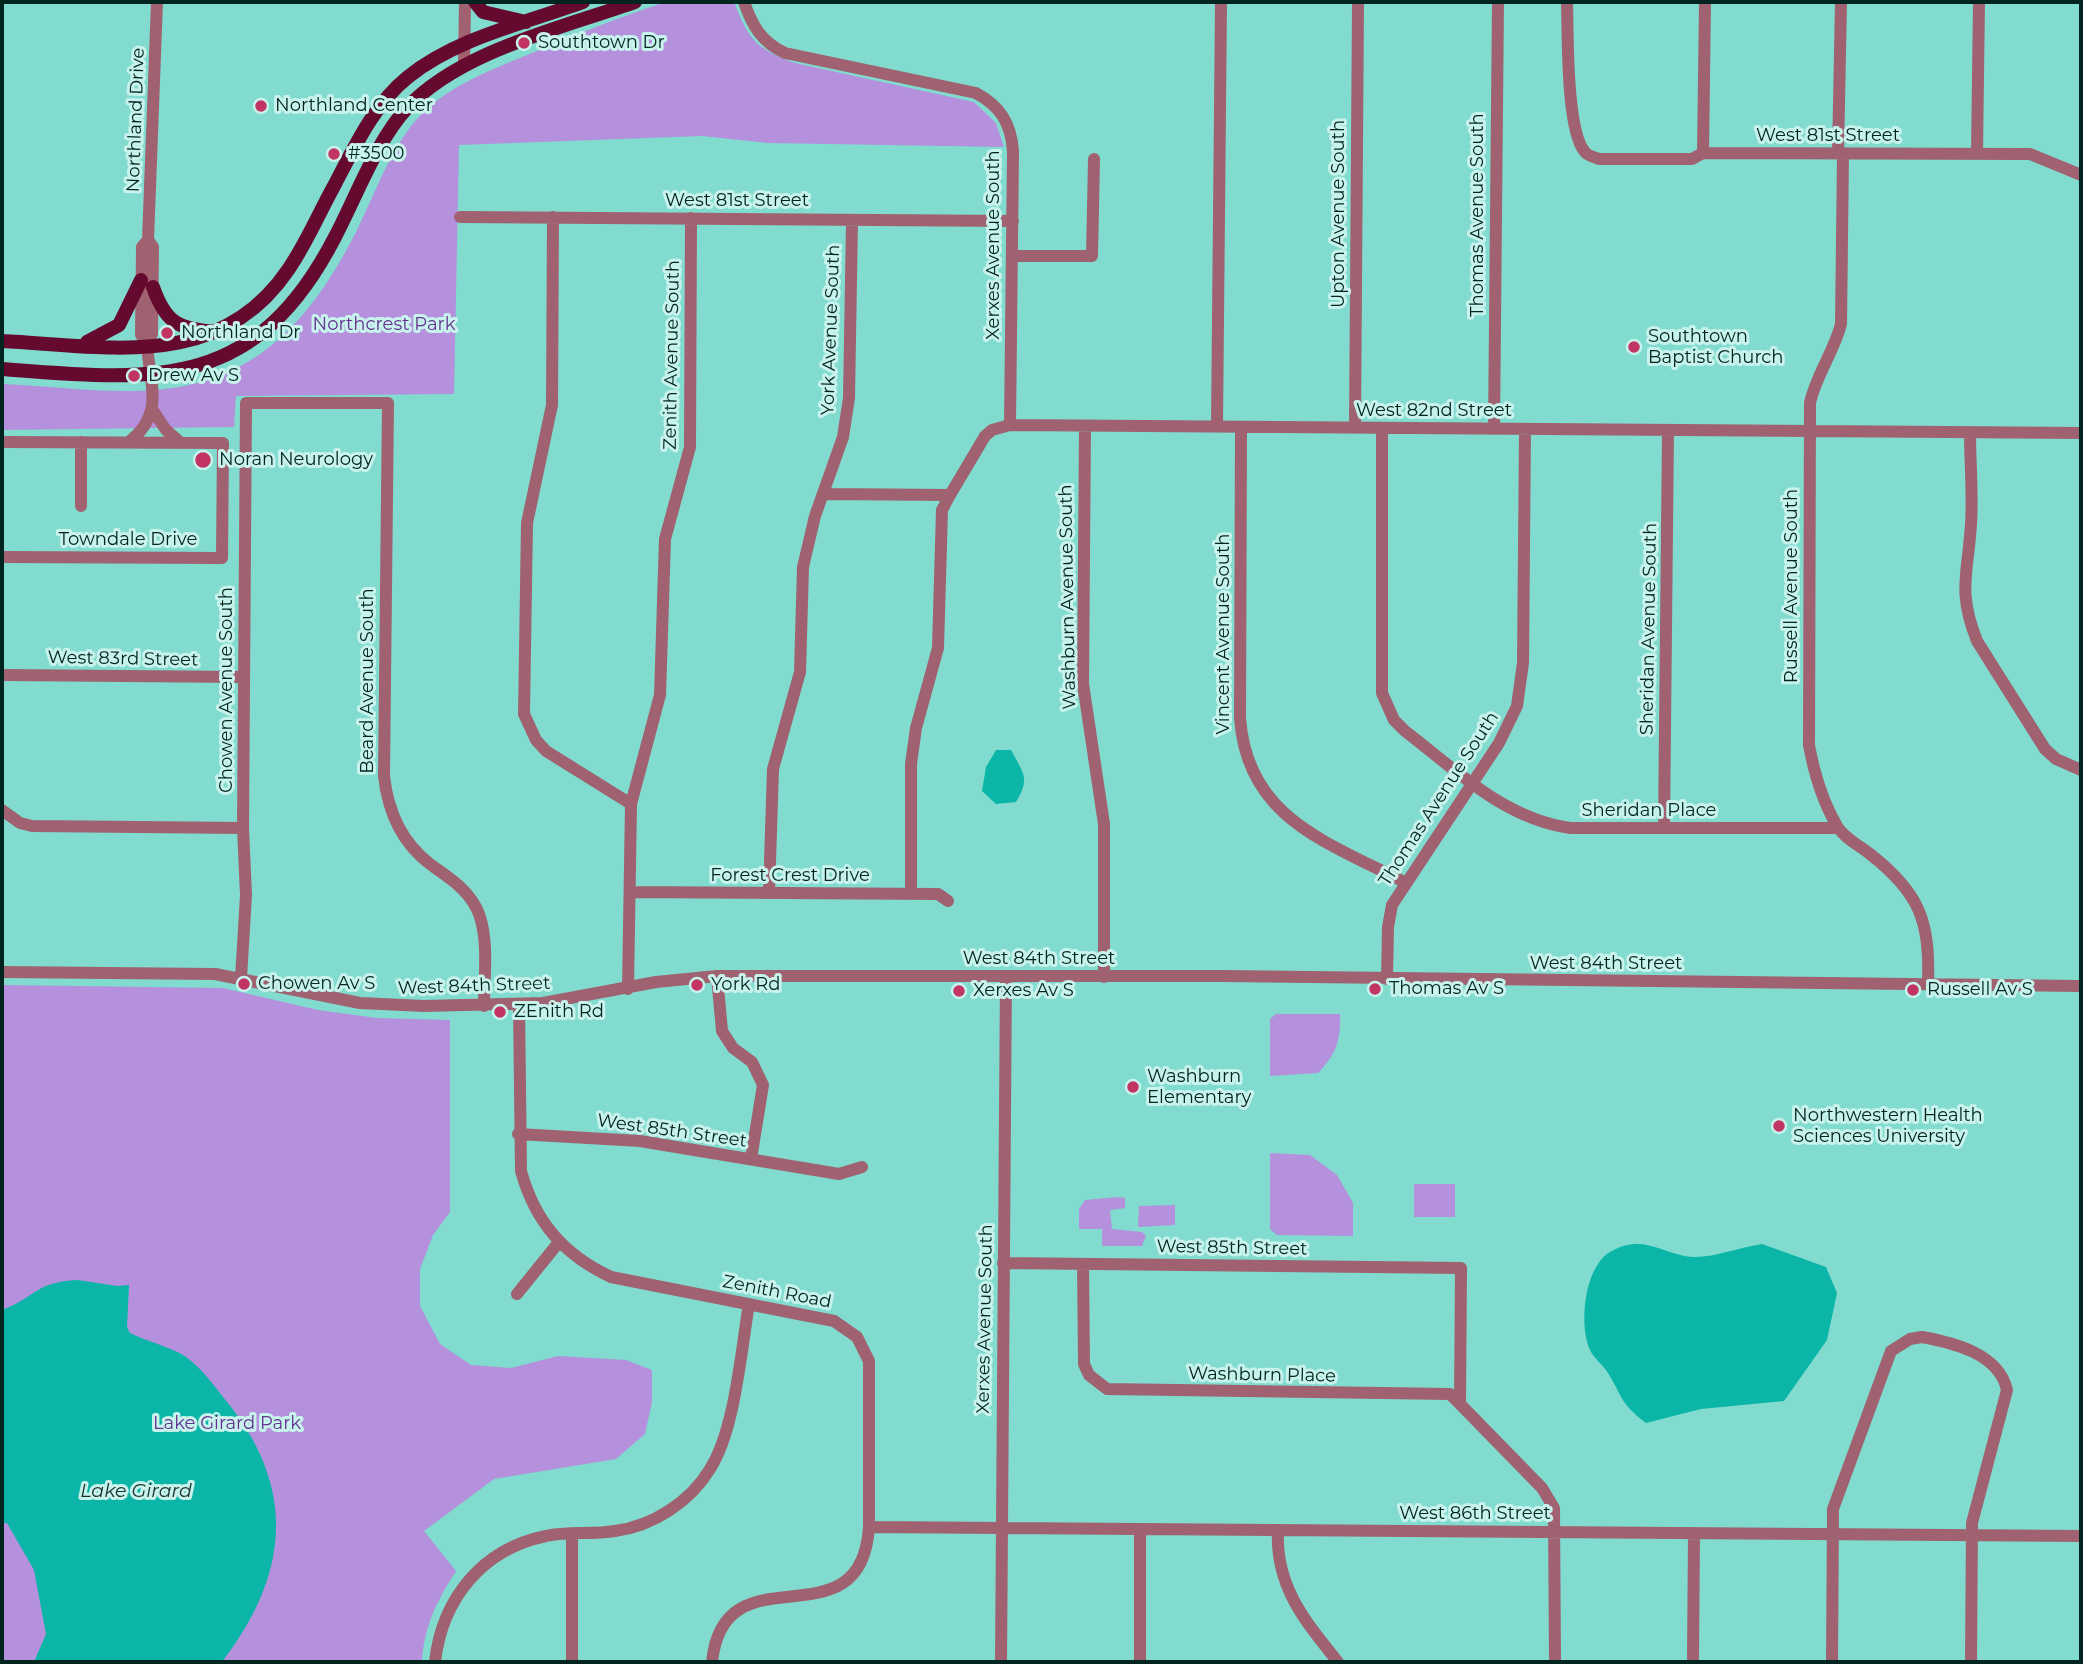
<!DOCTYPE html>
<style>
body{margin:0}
#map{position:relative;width:2083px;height:1664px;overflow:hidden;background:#81dbcf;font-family:Montserrat,sans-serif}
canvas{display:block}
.frame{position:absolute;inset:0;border:4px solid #002420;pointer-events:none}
</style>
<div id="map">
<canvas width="2083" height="1664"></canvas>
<div class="frame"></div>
</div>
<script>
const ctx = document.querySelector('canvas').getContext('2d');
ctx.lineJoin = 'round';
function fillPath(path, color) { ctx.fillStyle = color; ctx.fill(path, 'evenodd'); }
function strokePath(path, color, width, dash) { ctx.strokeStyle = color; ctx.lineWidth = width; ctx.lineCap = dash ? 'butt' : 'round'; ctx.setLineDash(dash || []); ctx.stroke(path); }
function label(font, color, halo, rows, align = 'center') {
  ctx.font = font + ' Montserrat,sans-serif'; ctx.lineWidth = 6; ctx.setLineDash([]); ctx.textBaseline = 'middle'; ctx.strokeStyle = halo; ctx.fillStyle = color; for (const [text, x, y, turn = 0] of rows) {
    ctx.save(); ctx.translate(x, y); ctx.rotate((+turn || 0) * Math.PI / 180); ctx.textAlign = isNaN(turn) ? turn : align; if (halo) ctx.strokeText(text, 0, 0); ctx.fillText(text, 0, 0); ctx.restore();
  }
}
fillPath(new Path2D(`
 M666 2H734C749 40 756 49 795 63L974 102 996 123 1004 147 768 143 702 136 459 145 454 394 236 396 234 427 2 430V384C57 386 117 396 172 388 266 375 317 309 357 230 377 190 394 137 429 107 457 83 493 69 527 55 573 36 619 17 666 2Z
 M2 985 223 988 318 1010 377 1018 450 1020V1212L433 1235 420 1269V1306L440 1344 471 1365 511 1368 558 1356 626 1360 652 1370V1402L645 1434 616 1459 494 1479 424 1531 456 1571C437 1601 424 1626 422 1662H2Z
 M1276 1014H1340C1341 1040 1336 1055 1318 1073L1270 1076V1019Z
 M1270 1153 1310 1155 1337 1175 1353 1203V1236L1277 1235 1270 1229Z
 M1414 1184H1455V1217H1414Z
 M1118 1197 1125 1198V1208L1110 1210 1112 1229 1142 1232 1146 1236 1142 1246H1102V1229H1079V1209L1085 1200Z
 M1175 1205V1225L1138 1227 1139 1206Z`), '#b490dd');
fillPath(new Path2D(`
 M996 750H1011C1023 773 1031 778 1016 802L996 804 982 791 986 767Z
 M1762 1244 1826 1267 1837 1293 1827 1340 1784 1401 1701 1409 1646 1423C1619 1402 1624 1399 1608 1373 1603 1365 1595 1359 1591 1352 1578 1327 1584 1267 1610 1252 1645 1232 1664 1256 1693 1257 1712 1258 1741 1247 1762 1244Z
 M78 1280 117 1286 129 1285 127 1327 130 1333C144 1340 160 1344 175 1351 197 1360 213 1385 228 1403 298 1491 288 1576 222 1662H34L46 1634 34 1570 7 1523H2V1310C37 1297 34 1282 78 1280Z`), '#0bb6a8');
strokePath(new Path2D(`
 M744 2C752 25 761 42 785 53L976 93C1000 106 1011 123 1013 151L1010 425
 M1567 2C1568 32 1566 131 1585 152 1588 156 1594 157 1599 159H1692L1703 153 2030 154 2081 175
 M464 65 465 2
 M1703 153 1705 2
 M1838 153 1841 2
 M1843 153 1841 324C1834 352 1816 375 1810 403L1809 745C1814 773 1823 802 1837 826 1843 837 1860 846 1870 854 1920 893 1930 921 1928 984
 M1977 154 1979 2
 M460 217 1013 221
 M553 217 552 405 527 523 524 714 536 740 546 751 631 804
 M1012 256H1092L1094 159
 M147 341 141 335 142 247 148 240
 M152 409 166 430 180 442
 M1085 426 1083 684 1104 824V977
 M1217 426 1221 2
 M1241 427 1240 718C1247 819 1328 842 1406 883
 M1355 427 1358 2
 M1382 428V693L1394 720 1405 731C1456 770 1504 819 1570 828H1838
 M1494 429 1498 2
 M1970 432C1970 463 1973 494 1971 524 1968 574 1957 591 1977 641L2045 749 2056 759 2081 770
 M2 442 223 443 222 558 2 557
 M81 442V506
 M129 442C167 412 148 382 147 341L152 334 153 247 148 240 157 2
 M823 494 950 495 985 436 992 430 1010 425 2081 433
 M2 675 244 677
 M2 810 20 823 32 826 243 828
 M1664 828 1668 430
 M630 892 938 894 948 901
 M769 893 773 769 800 672 803 567 815 516 843 437 849 398 852 220
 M911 894V764L916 728 938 648 942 510 950 495
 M2 972 215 974 360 1003 424 1006 543 1003 656 982 717 976H1224L2081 986
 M717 976 722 1031 733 1048 752 1062 763 1085 751 1159
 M241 978 246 895 243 828 246 403H388L384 776C388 812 401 842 430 864 450 879 470 890 479 914 489 942 484 977 484 1006
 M1387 979 1388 927 1392 905 1499 743 1517 706 1523 663 1525 429
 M628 989 631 804 660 695 665 539 690 447 691 218
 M519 1005 521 1171C535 1222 564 1255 611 1277L834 1321 857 1337 869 1361V1527C861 1649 724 1545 712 1662
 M518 1134 640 1141 839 1174 862 1167
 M1003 1263 1461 1268 1460 1404 1542 1488 1554 1508 1555 1662
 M1083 1264 1084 1364 1089 1375 1107 1389 1450 1394 1460 1404
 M517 1294 559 1242
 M869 1527 2081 1536
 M1140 1529V1662
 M1278 1530C1275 1586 1305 1621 1338 1662
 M1693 1658 1694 1534
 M435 1662C442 1599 482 1549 546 1536 568 1531 592 1535 615 1531 653 1526 690 1502 710 1469 735 1430 741 1351 749 1304
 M572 1662V1534
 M1001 1662 1006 976
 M1832 1662 1833 1509 1891 1351 1910 1339 1922 1337C1955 1343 1999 1354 2007 1390L1972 1523 1971 1662`), '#a06270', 12);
strokePath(new Path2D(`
 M475 2 483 12 526 22
 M153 287C166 324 178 328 215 332
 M2 341C107 346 219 372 288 270 306 244 319 213 334 186 354 148 374 104 408 77 456 38 526 23 583 2
 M87 342 119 325 141 280
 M2 369C156 381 255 392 335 237 356 197 377 140 407 108 460 51 562 28 635 2`), '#650a2e', 14);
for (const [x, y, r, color] of [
 [524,43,7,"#c13463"],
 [261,106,7,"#c13463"],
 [334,154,7,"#c13463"],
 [167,333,7,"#c13463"],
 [1634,347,7,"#c13463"],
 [134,376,7,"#c13463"],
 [203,460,9,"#c13463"],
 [244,984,7,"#c13463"],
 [697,985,7,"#c13463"],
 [1375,989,7,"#c13463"],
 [1913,990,7,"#c13463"],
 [959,991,7,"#c13463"],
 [500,1012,7,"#c13463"],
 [1133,1087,7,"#c13463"],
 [1779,1126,7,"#c13463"]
]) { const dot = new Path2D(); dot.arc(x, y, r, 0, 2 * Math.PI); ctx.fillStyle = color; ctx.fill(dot); strokePath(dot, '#c8f2ec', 2.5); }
label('18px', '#002420', '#c8f2ec', [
 ["Southtown Dr",538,43],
 ["Northland Center",275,106],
 ["#3500",348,154],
 ["Northland Dr",181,333],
 ["Southtown",1648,337],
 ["Baptist Church",1648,358],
 ["Drew Av S",148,376],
 ["Noran Neurology",219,460],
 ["Chowen Av S",258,984],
 ["York Rd",711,985],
 ["Thomas Av S",1389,989],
 ["Russell Av S",1927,990],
 ["Xerxes Av S",973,991],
 ["ZEnith Rd",514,1012],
 ["Washburn",1147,1077],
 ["Elementary",1147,1098],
 ["Northwestern Health",1793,1116],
 ["Sciences University",1793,1137]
], 'left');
label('18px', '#002420', '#c8f2ec', [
 ["Northland Drive",136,120,-88],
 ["West 81st Street",1828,136],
 ["West 81st Street",737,201],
 ["Upton Avenue South",1339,214,-90],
 ["Thomas Avenue South",1478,215,-90],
 ["Xerxes Avenue South",994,245,-90],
 ["York Avenue South",831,330,-88],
 ["Zenith Avenue South",672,355,-89],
 ["West 82nd Street",1434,411],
 ["Towndale Drive",128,540],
 ["Russell Avenue South",1792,586,-90],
 ["Washburn Avenue South",1068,597,-91],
 ["Sheridan Avenue South",1649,629,-89],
 ["Vincent Avenue South",1224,634,-90],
 ["West 83rd Street",123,659,1],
 ["Beard Avenue South",368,681,-90],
 ["Chowen Avenue South",227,690,-90],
 ["Thomas Avenue South",1439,799,-57],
 ["Sheridan Place",1649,811],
 ["Forest Crest Drive",790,876],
 ["West 84th Street",1039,959],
 ["West 84th Street",1606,964],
 ["West 84th Street",474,986,-2],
 ["West 85th Street",672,1131,8],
 ["West 85th Street",1232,1248,1],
 ["Zenith Road",777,1292,11],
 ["Xerxes Avenue South",985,1319,-89],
 ["Washburn Place",1262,1375,1],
 ["West 86th Street",1475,1514]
]);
label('18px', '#633190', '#c8f2ec', [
 ["Northcrest Park",384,325],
 ["Lake Girard Park",227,1424]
]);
label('italic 19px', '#18302d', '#c8f2ec', [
 ["Lake Girard",136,1491]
]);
</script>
